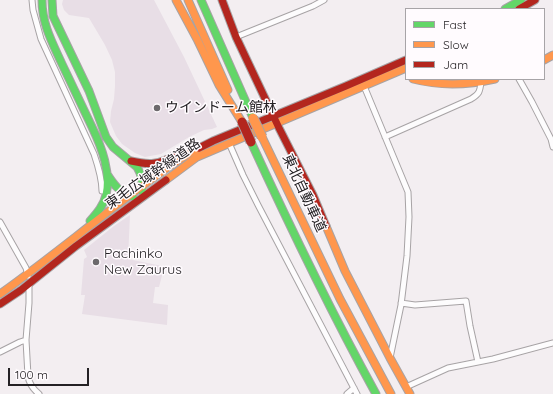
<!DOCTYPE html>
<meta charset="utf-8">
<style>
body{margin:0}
#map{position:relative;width:553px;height:394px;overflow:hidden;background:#f3eef1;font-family:Quicksand,sans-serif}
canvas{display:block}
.legend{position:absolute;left:405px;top:8px;width:140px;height:72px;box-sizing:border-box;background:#fffbfe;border:1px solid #a7a4a7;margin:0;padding:5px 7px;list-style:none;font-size:12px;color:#242124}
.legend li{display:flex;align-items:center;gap:8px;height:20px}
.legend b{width:20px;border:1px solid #a7a4a7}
.scale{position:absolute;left:8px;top:368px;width:81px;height:18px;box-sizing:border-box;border:2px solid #242124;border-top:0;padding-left:5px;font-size:12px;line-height:14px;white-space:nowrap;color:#242124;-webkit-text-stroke:3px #fffbfe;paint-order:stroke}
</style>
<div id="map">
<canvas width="553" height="394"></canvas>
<ul class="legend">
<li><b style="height:5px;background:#63d668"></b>Fast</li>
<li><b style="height:5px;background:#ff974d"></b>Slow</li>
<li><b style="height:5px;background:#b3261e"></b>Jam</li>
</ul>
<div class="scale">100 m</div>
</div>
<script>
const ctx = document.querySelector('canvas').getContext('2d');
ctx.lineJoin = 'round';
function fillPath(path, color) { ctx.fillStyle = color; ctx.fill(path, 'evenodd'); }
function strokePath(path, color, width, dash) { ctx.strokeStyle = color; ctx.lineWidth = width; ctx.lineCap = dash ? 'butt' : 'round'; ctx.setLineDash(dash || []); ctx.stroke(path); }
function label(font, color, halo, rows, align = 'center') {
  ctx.font = font + ' Quicksand,"Noto Sans JP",sans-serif'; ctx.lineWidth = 3; ctx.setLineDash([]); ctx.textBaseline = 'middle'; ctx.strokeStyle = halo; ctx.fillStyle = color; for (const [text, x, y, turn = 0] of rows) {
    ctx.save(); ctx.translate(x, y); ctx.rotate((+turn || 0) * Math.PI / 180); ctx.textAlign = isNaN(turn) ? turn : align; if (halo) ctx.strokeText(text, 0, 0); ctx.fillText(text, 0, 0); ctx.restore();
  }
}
fillPath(new Path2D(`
 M63 0H154L184 57 217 127 212 129 204 130 189 137 161 154 145 157 135 153 122 144 116 136 110 122 111 111 114 99 115 86V72L112 60 105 45 89 18 69 15 64 10 62 4Z
 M130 215 128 259 162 266 164 268 159 287H155L153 303 168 305 167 325 82 314 85 295H81L84 259 87 257 84 250 114 226Z`), '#e8dee6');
const street = new Path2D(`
 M32 0 33 10 41 39 94 154C98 166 102 178 102 191
 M236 37 313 6 324 0
 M519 79 532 102 551 139 553 147
 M364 86 408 192 409 217 407 256 401 305 390 358
 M385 137 471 99C479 94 480 92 481 82
 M229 143 243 175 258 205 357 394
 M0 222 26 268 28 276
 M29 283V303L26 340 28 376C29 384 33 389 39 394
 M401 303 415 305 466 301 470 326 478 362
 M0 352 20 342 26 340
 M406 387 448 368 493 359 553 343
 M347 394 354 388`);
const fast = new Path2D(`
 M42 0C42 24 52 42 62 64 72 85 82 106 92 127 102 148 111 172 106 195 104 205 97 213 90 221
 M52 0 53 16 89 91 106 137 113 147 137 167 140 173 142 181V191
 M201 0 253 118
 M505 9 521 0
 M251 142C290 227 331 312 376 394
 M107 174C114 185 120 193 133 197`);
const slow = new Path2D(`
 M176 0 197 39 219 85 242 122
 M188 0 228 90
 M544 60 553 55
 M413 79C440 86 468 85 495 79
 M262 137 340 299 391 394
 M166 180 197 157 406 68
 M326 226 345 271 390 358 410 394
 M0 294C48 260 93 222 141 187 160 173 179 158 199 148`);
const jam = new Path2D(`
 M222 0 236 37 279 128 313 195 326 226
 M519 9 535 0
 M199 148 213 141 346 86 406 60
 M131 161C149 165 159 165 175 155
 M0 304 21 290 76 246 166 180`);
strokePath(street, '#a7a3a5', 7);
strokePath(fast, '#a7a3a5', 9);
strokePath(slow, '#a7a3a5', 9);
strokePath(jam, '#a7a3a5', 9);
strokePath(street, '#fdfcfd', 5);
strokePath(fast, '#63d668', 7);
strokePath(slow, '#ff974d', 7);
strokePath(jam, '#b3261e', 7);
const slowBridge = new Path2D(`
 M253 118 262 137`);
const jamBridge = new Path2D(`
 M242 122 251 142`);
strokePath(slowBridge, '#a7a3a5', 11, []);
strokePath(jamBridge, '#a7a3a5', 11, []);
strokePath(slowBridge, '#ff974d', 9);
strokePath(jamBridge, '#b3261e', 9);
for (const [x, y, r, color] of [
 [157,108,4,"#6c696c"],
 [96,262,4,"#6c696c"]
]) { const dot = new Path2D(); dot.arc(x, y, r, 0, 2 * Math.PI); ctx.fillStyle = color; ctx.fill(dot); strokePath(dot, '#fffbfe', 1.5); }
label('14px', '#242124', '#fffbfe', [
 ["ウインドーム館林",165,108],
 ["Pachinko",104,254],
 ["New Zaurus",104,270]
], 'left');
label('14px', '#242124', '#fffbfe', [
 ["東毛広域幹線道路",153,174,-35],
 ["東北自動車道",304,193,65]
]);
</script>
